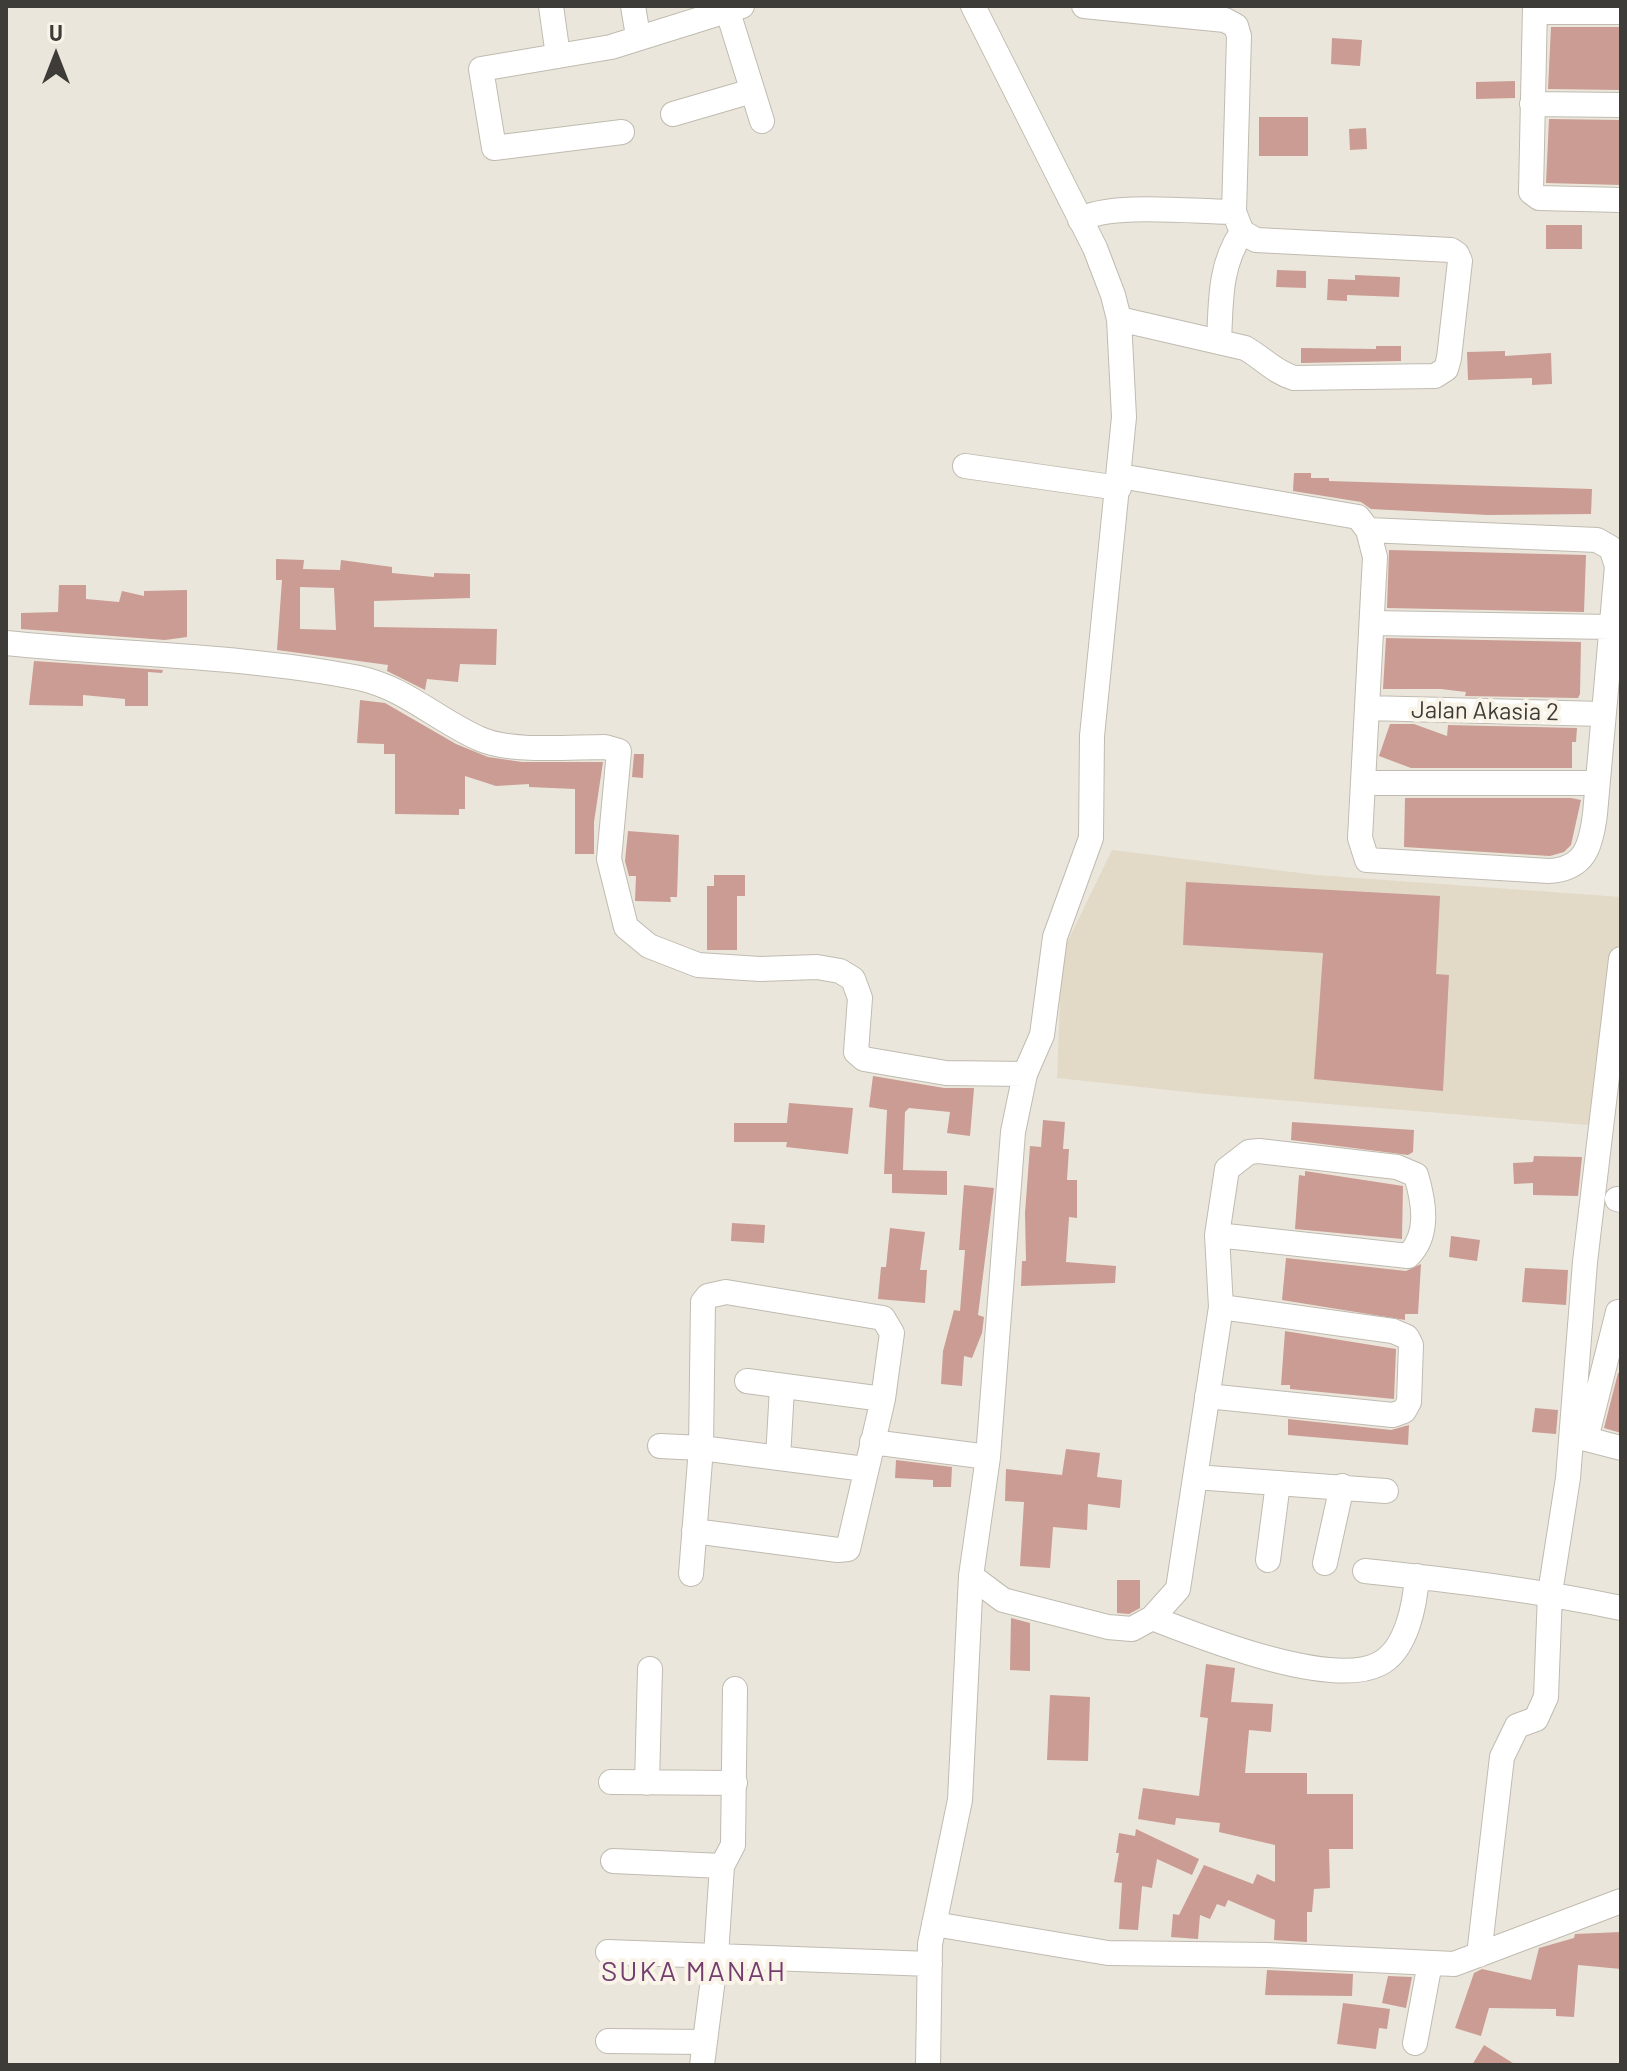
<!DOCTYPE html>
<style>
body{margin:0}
#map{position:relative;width:1627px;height:2071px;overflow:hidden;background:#ebe6db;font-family:Barlow,sans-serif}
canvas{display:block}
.frame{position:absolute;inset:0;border:8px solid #3e3c38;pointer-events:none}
.north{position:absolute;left:16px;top:16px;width:80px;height:80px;-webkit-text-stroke:6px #f9f3e8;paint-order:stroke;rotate:0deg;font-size:22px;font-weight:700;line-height:32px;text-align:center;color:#3e3c38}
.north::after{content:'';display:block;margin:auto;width:28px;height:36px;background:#3e3c38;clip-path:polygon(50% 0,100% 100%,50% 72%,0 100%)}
</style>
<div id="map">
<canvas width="1627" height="2071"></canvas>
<div class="frame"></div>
<div class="north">U</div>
</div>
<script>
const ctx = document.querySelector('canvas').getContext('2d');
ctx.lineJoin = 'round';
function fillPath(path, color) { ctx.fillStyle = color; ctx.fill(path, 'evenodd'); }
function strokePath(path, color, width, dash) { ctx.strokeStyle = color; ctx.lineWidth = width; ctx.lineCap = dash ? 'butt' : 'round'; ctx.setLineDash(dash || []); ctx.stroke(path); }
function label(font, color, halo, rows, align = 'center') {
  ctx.font = font + ' Barlow,sans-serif'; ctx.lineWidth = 8; ctx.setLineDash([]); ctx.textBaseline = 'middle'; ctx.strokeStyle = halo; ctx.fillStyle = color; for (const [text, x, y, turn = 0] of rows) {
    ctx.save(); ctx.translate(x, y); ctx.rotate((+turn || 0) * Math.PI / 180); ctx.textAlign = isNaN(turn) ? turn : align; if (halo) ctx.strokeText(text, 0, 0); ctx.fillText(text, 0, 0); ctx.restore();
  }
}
fillPath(new Path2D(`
 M1112 850 1316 875 1621 897V973L1612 1127 1206 1094 1057 1078 1062 953Z`), '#e2d9c7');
fillPath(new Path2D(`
 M1551 27H1621V90L1548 89Z
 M1332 38 1362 40 1360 66 1331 64Z
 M1515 81V98L1476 99V82Z
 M1259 117H1308V156H1259Z
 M1549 119 1621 120V185L1546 183Z
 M1366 128 1367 149 1350 150 1349 129Z
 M1546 225H1582V249H1546Z
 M1277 270 1306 271V288L1276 287Z
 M1355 275 1400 277 1399 297 1347 295V301L1327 300 1328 279 1355 280Z
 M1376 346H1401V361L1301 363V348L1376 349Z
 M1505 351V356L1551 353 1552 384 1532 385V378L1468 380 1467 352Z
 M1294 473H1311V478H1329V481L1592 489 1591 514 1488 515 1371 509 1361 502 1293 491Z
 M1389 550 1586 555 1584 612 1387 608Z
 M276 559 304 560 303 569 340 570 341 560 392 567V573L434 577V573L470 574V598L374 601V627L497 629 496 665 460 664 458 682 427 679 425 690 387 671 388 665 277 650 282 580H276ZM300 587 334 588 336 630 300 629Z
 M59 585H86V599L119 602 122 591 144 596V591L187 590V637L165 640 21 629V613L58 612Z
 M1386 638 1581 642 1580 694 1578 698 1465 696 1466 692 1441 689H1383Z
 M34 661 93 665 163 670 162 673 148 672V706H125V699L83 695V706L29 705Z
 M360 700 385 703 456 744 488 757 522 762H603L594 822V854H575V789L529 787V784L496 786 465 776V809H459V815L395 814V754H384V744L357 743Z
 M1390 724H1414L1447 736 1448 725 1577 728 1576 742H1572V768H1411L1379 756Z
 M634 754H644L643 778 632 777Z
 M1405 798H1571L1581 800 1571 845 1564 852 1550 856 1404 847Z
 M628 831 679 835 677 897H670L671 902 635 901 636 876H629L625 861Z
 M714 875H745V896H737V950H707V886H714Z
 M1186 882 1440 896 1436 974 1449 975 1443 1091 1314 1079 1323 953 1183 945Z
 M873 1076 944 1088H974L970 1136 947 1133 950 1112 909 1108 905 1112 903 1170 947 1171V1195L892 1193V1174H884L887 1110 869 1107Z
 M789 1103 853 1108 848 1154 786 1147 787 1142H734V1123H787Z
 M1043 1120 1065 1122 1063 1149H1069L1067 1180H1077V1218L1069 1217 1066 1262 1116 1266 1115 1283 1021 1286 1022 1261H1026L1025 1213 1030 1146 1041 1147Z
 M1292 1122 1414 1130 1413 1152 1408 1155 1291 1140Z
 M1534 1156 1582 1157 1578 1196 1533 1195V1183L1514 1184 1513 1163 1533 1162Z
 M1305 1171 1403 1186 1402 1239 1295 1229 1299 1175 1305 1176Z
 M964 1185 994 1188 978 1315 984 1317 982 1333 972 1358 964 1356 962 1386 941 1384 943 1351 954 1310 960 1311 965 1250H959Z
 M732 1223 765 1225 764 1243 731 1241Z
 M890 1228 925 1232 920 1270H927L925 1303 878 1299 881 1267H886Z
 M1451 1236 1480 1240 1477 1261 1449 1257Z
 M1286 1258 1406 1271 1421 1264 1418 1314H1405V1320L1282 1300Z
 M1525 1268 1568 1270 1566 1305 1522 1302Z
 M1285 1331 1396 1349 1394 1399 1290 1389V1385H1281Z
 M1618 1373H1621V1433L1604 1428Z
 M1535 1408 1558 1410 1556 1434 1532 1432Z
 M1288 1419 1391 1430 1409 1425 1408 1445 1288 1435Z
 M1066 1449 1100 1453 1097 1477 1122 1480 1120 1508 1088 1504 1087 1530 1053 1527 1050 1568 1020 1566 1024 1502 1005 1501 1006 1469 1062 1475Z
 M896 1460 952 1467 951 1487H933V1480L895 1478Z
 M1117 1580H1140V1608L1129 1614 1117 1613Z
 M1011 1618 1030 1623V1671L1010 1670Z
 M1206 1664 1235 1668 1231 1702 1273 1704 1271 1732 1249 1730 1245 1773H1307V1794H1353V1849H1329L1330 1888 1314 1889 1312 1912H1307V1942L1274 1940 1275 1920 1228 1900 1225 1907 1217 1904 1210 1919 1200 1915 1198 1939 1171 1937 1173 1914 1179 1915 1204 1865 1253 1884 1257 1874 1275 1882V1845L1219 1832 1220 1823 1176 1818 1175 1825 1138 1819 1143 1788 1199 1796 1208 1718 1200 1717Z
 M1050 1695 1090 1697 1088 1761 1047 1760Z
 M1136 1829 1199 1859 1192 1875 1157 1859 1152 1888 1142 1886 1138 1930 1119 1929 1122 1883 1114 1882 1119 1853H1116L1119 1833 1135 1836Z
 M1621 1932V1969L1578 1965 1574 2017 1556 2016V2009L1489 2008 1481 2036 1455 2028 1474 1973 1482 1969 1531 1980 1539 1948 1574 1938 1575 1934Z
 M1267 1970 1353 1974 1352 1996 1265 1995Z
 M1388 1976 1412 1977 1406 2008 1382 2003Z
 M1343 2003 1390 2009 1387 2029 1379 2028 1376 2049 1337 2044Z
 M1484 2045 1516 2065H1472Z`), '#ca9c93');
const minor = new Path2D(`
 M551 6 558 56
 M633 6 638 36
 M1084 6 1225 20 1236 26 1239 36 1234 212 1242 232 1256 240 1451 250 1457 254 1460 261 1449 358 1446 369 1435 376 1294 378C1274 372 1263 358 1245 348L1119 319
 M1535 6 1531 192 1539 198 1621 200
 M728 12 762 121
 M1535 12H1621
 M1532 104 1621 105
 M673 114 752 91
 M622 132 494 148 481 69 611 47 742 6
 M1080 220C1109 202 1196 212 1234 212
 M1219 342C1221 302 1219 266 1242 232
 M965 466 1119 488
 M1120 476 1358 517 1368 530 1375 557 1360 838 1367 860 1549 871C1585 869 1591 846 1595 814L1617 566 1611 548 1597 540 1368 530
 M1372 623 1611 627
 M6 643C122 655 244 655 359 678 405 688 436 719 478 738 509 753 569 747 605 747L619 751 609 859 626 927 649 946 698 965 760 969 817 967 840 971 853 979 860 998 856 1052 864 1059 946 1073 1025 1074
 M1367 708 1603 714
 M1363 783H1597
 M1617 1199 1621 1200
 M1618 1312 1586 1439 1621 1448
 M747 1381 883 1399
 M1207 1396 1393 1415 1404 1411 1409 1402 1411 1345 1407 1337 1393 1331 1221 1307
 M872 1442 988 1457
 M660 1446 701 1448 865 1469
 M778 1458 782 1388
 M1195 1477 1386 1491
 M1268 1560 1278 1483
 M1325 1563 1342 1486
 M1365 1571C1451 1580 1536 1590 1621 1608
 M691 1574 701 1448 703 1302 708 1296 726 1292 883 1318 892 1333 883 1399 848 1549 838 1550 694 1531
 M971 1576 1003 1600 1108 1627 1132 1629 1152 1618 1178 1589 1221 1307 1217 1235 1227 1169 1249 1152 1259 1151 1397 1167 1416 1175C1424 1202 1430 1235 1408 1256L1217 1235
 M1152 1618C1201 1637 1330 1689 1379 1664 1407 1650 1415 1604 1417 1576
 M611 1782 735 1783
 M647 1783 650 1669
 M613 1861 722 1866
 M934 1924 1108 1953 1267 1955 1454 1964 1621 1901
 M608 1952 930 1964
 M1479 1955 1502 1757 1517 1726 1536 1719 1546 1697 1550 1593 1568 1478 1585 1262 1621 959
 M608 2041 704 2042
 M1415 2043 1430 1963
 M702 2065 716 1955 722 1866 733 1845 735 1689
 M928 2065 930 1944 960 1800 971 1576 988 1457 1013 1132 1025 1074 1042 1035 1055 937 1091 838 1092 736 1124 417 1119 319 1113 295 1095 248 973 6`);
strokePath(minor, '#c0bbb0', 26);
strokePath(minor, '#fff', 24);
label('24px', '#3e3c38', '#f9f3e8', [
 ["Jalan Akasia 2",1485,711,1]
]);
ctx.letterSpacing = '2px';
label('28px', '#733e6e', '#f9f3e8', [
 ["SUKA MANAH",694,1972]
]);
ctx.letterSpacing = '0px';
</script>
